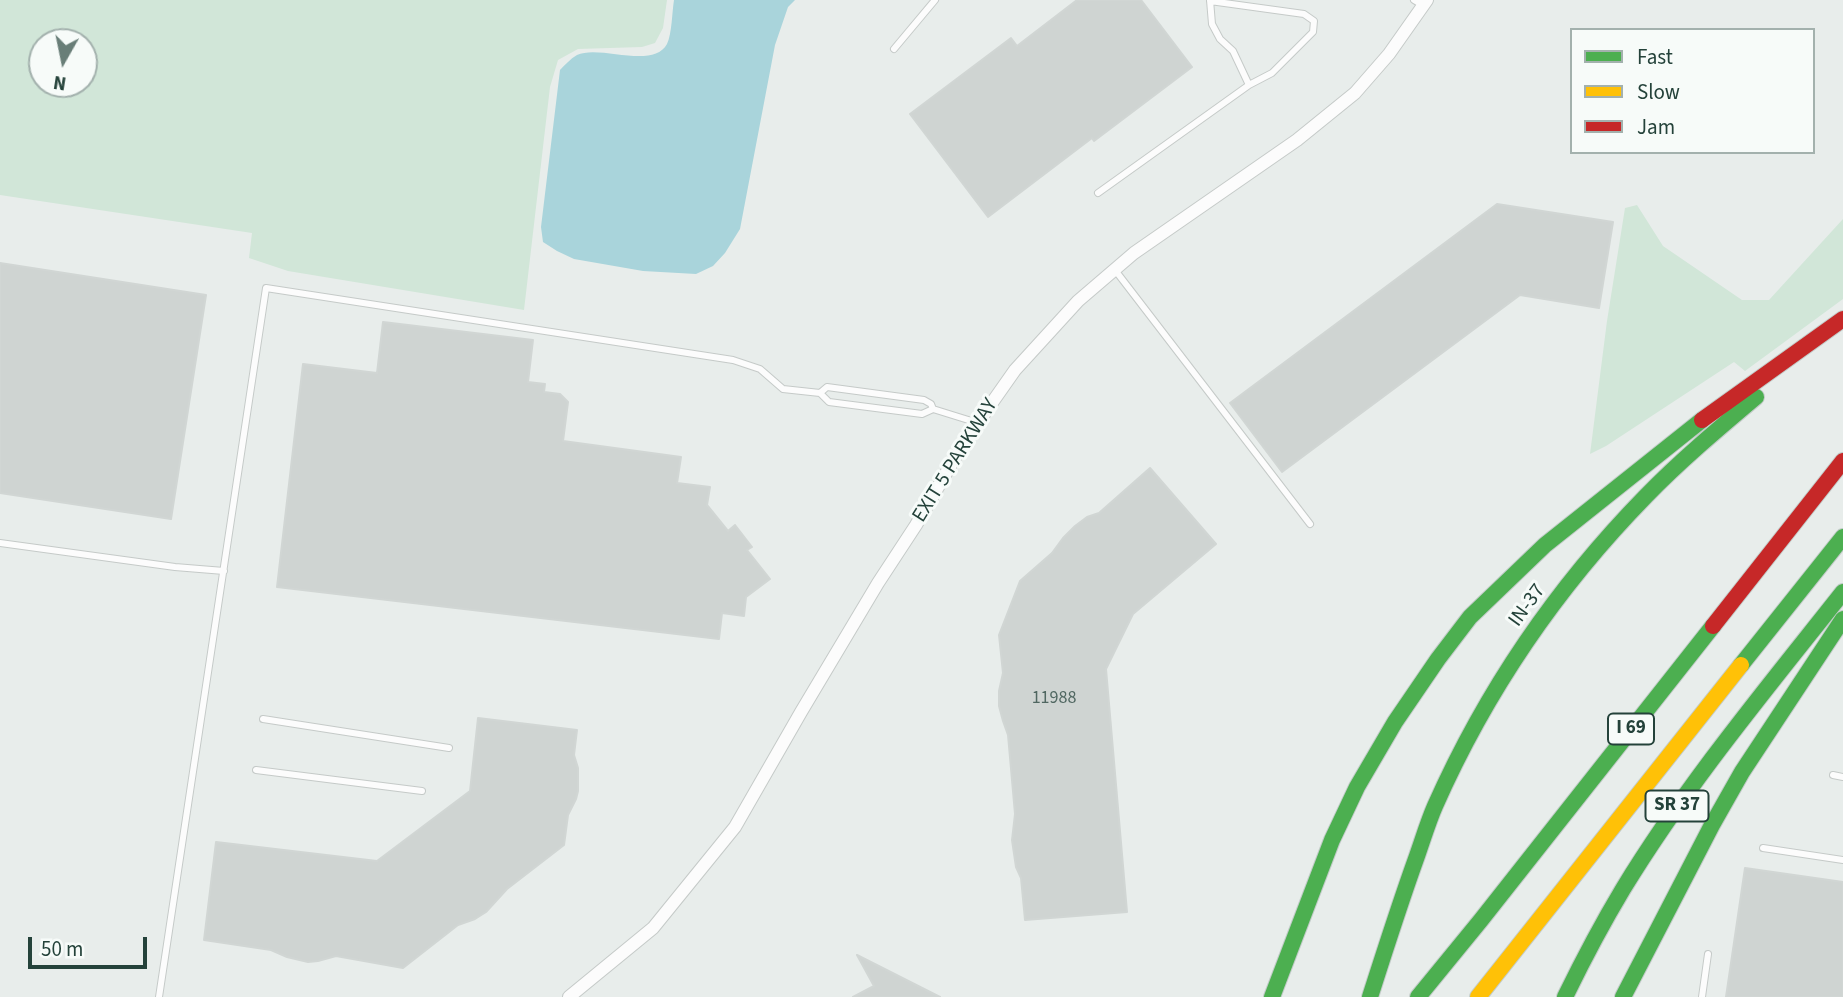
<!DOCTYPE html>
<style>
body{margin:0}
#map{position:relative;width:1843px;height:997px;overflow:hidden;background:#e8edeb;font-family:"Source Sans 3",sans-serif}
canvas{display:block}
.legend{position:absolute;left:1570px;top:28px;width:245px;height:126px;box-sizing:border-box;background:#f7fbf9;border:2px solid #a3b1ad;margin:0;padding:9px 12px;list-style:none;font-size:21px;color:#24423a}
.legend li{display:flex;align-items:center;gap:14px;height:35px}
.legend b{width:35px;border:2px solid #a3b1ad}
.north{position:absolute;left:28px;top:28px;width:70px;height:70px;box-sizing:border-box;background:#f7fbf9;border:2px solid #a3b1ad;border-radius:50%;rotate:189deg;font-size:19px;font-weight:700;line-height:28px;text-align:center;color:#24423a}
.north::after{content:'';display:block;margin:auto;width:24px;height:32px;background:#697e78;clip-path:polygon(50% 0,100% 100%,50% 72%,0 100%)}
.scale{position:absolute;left:28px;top:937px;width:119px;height:32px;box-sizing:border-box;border:4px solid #24423a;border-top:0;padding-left:9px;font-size:21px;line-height:24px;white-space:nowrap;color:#24423a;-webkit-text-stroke:5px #f7fbf9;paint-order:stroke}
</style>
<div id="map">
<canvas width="1843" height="997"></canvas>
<ul class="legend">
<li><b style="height:9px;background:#4caf50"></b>Fast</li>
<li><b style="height:9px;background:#ffc107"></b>Slow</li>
<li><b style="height:9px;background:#c62828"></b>Jam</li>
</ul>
<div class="north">N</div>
<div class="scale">50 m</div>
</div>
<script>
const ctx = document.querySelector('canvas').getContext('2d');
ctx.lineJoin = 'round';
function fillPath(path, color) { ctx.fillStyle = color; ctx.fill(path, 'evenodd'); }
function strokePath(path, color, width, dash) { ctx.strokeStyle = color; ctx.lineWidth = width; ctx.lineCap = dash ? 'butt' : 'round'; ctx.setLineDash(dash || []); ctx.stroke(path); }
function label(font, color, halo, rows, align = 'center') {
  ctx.font = font + ' "Source Sans 3",sans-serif'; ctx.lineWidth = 6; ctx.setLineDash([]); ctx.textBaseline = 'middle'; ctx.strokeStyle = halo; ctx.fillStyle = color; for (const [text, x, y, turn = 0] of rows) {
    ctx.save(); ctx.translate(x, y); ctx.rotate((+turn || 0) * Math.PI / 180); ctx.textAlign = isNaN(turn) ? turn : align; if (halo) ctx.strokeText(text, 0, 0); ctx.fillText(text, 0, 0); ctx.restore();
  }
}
fillPath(new Path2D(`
 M0 0H667L663 28 655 43 642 47 578 49 558 60 550 87 524 310 288 271 249 258 252 233 0 195ZM42 42H84V84H42Z
 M1637 205 1663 246 1742 300H1769L1843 219V299L1745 371 1734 362 1606 446 1590 454 1607 321 1625 208Z`), '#d1e6d8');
fillPath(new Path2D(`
 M674 0H795L788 7 775 45 740 229 725 253 713 266 696 274 643 271 574 259 557 251 543 242 541 227 560 70C565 65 570 59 577 55 599 44 653 70 667 44 672 34 672 12 674 0Z`), '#a9d4db');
const building = new Path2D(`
 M1077 0H1141L1192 67 1094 141 1092 138 988 217 910 114 1011 38 1017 46Z
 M1497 204 1613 222 1599 308 1520 295 1282 472 1230 403Z
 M0 263 206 295 171 519 0 493Z
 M383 322 533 340 528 382 545 384 544 392 560 394 568 402 563 441 681 457 677 483 710 487 707 505 728 531 735 525 752 547 747 550 770 579 746 597 744 616 722 613 719 639 277 587 303 364 377 373Z
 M1150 468 1216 544 1133 614 1106 669 1127 912 1025 920 1021 878 1016 867 1012 840 1015 814 1008 735 1003 721 999 706V691L1003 673 999 635 1020 581 1052 553 1063 538 1075 526 1087 517 1099 513Z
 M478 718 577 730 574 755 578 768V791L576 799 568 815 564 845 507 889 486 912 475 919 458 925 403 968 336 956 318 961 308 962 287 957 271 950 204 940 216 842 377 861 470 791Z
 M1745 868 1843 882V997H1726Z
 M857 955 940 997H853L874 986Z`);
fillPath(building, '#cfd4d2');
strokePath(building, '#d1d6d4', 2);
const lane = new Path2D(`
 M1414 0 1424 6
 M1210 1 1304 14 1314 21 1313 32 1272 73 1249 85
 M894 49 935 0
 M1098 193 1249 85 1233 51 1220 39 1212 24 1210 0
 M1115 270 1310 524
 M933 409 978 423
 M0 543 175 567 224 571
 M263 719 449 748
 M256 770 422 791
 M1833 775 1843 777
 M1763 848 1843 860
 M159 997 266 288 733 360 760 369 783 389 820 393 827 387 924 400 931 404 933 409 922 414 829 402 820 393
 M1702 997 1708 954`);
const street = new Path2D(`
 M569 997 653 928 735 827 801 712 878 583 916 525 963 444 1015 370 1078 301 1134 253 1297 140 1355 93 1389 54 1427 0`);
const fast = new Path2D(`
 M1741 665 1843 537
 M1272 997 1332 840 1357 787 1395 722 1438 659 1470 617 1545 545 1702 420
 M1370 997C1385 950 1400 903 1417 856 1423 839 1428 822 1435 806 1486 691 1558 586 1646 496 1680 461 1718 429 1756 397
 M1418 997 1481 920 1713 626
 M1565 997C1583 960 1602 924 1623 889 1687 784 1767 688 1843 592
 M1623 997 1712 825 1742 772 1843 619`);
const slow = new Path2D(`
 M1478 997 1741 665`);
const jam = new Path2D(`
 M1702 420 1843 319
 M1713 626 1843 461`);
strokePath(lane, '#c5cac8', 8);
strokePath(street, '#c5cac8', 14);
strokePath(fast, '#c3ccc9', 18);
strokePath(slow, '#c3ccc9', 18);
strokePath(jam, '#c3ccc9', 18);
strokePath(lane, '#fcfcfc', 6);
strokePath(street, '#fcfcfc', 12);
strokePath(fast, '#4caf50', 16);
strokePath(slow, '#ffc107', 16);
strokePath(jam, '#c62828', 16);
label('18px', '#506761', null, [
 ["11988",1054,699]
]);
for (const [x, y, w] of [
 [1631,729,46],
 [1677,806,63]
]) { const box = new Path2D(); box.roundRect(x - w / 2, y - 15.5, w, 31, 5); ctx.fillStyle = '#f7fbf9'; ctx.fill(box); strokePath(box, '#24423a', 2); }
label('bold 19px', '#24423a', null, [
 ["I 69",1631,729],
 ["SR 37",1677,806]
]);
label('21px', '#24423a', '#f7fbf9', [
 ["EXIT 5 PARKWAY",956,461,-58],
 ["IN-37",1528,606,-54]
]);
</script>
